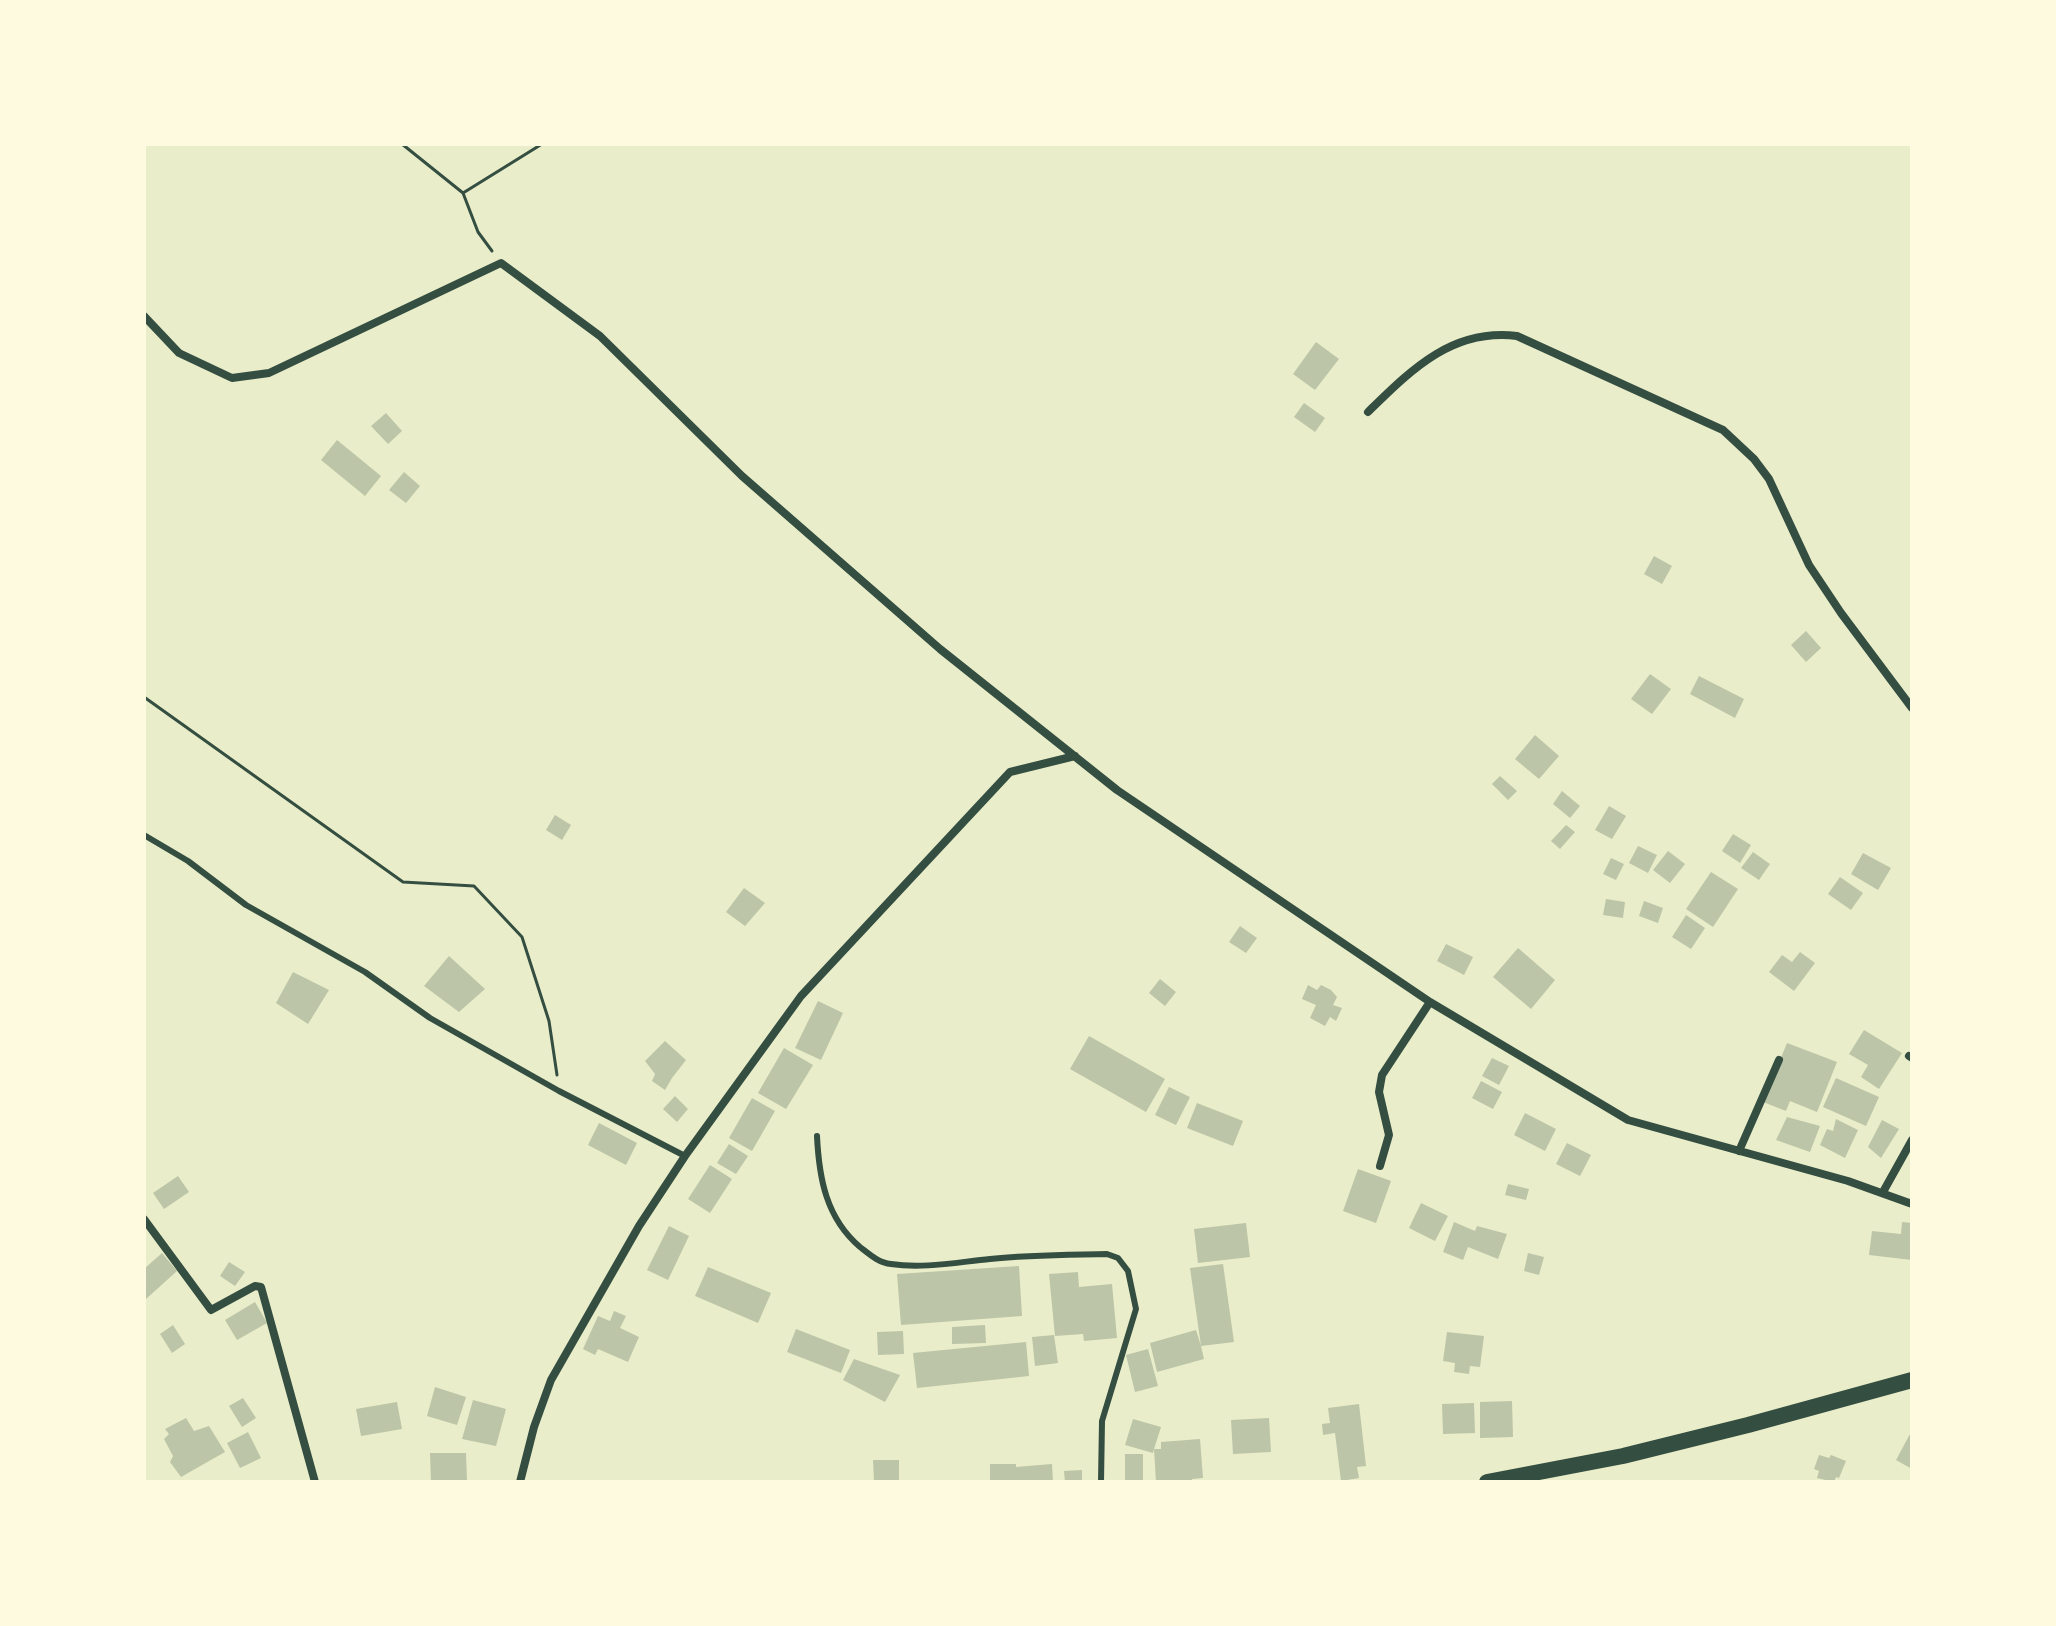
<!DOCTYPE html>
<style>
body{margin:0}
#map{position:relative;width:2056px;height:1626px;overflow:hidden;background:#e9edc9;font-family:Helvetica,sans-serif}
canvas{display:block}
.frame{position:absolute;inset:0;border:146px solid #fefae0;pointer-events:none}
</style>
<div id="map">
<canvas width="2056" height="1626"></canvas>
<div class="frame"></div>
</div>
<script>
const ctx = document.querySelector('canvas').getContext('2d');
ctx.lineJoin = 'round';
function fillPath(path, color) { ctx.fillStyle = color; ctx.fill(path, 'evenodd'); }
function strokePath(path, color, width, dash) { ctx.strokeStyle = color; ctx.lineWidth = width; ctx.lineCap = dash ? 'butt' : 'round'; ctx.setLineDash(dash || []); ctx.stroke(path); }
fillPath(new Path2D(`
 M1316 342 1339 359 1315 390 1293 374Z
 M1304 403 1325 418 1315 432 1294 417Z
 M386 413 402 431 388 444 371 426Z
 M337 440 381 476 365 496 321 460Z
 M404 472 420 486 406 503 389 490Z
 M1654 556 1672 566 1662 584 1644 574Z
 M1806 631 1821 648 1806 662 1791 645Z
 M1650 674 1671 689 1652 714 1631 699Z
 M1699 676 1744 699 1735 718 1690 694Z
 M1535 735 1559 756 1539 779 1515 759Z
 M1500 776 1517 791 1508 800 1492 784Z
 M1562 791 1580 806 1570 818 1553 804Z
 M1609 806 1626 816 1612 839 1595 830Z
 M555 815 571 825 562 840 546 830Z
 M1566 825 1575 832 1560 849 1551 841Z
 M1733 834 1751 845 1740 863 1722 851Z
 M1638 846 1657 855 1648 873 1629 863Z
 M1668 851 1685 864 1670 883 1653 870Z
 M1753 852 1770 864 1759 880 1741 868Z
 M1863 853 1891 868 1878 890 1851 874Z
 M1611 858 1624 864 1616 880 1603 874Z
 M1711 872 1738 889 1713 927 1686 909Z
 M1840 877 1863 893 1851 910 1828 894Z
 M744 888 765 903 745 926 726 912Z
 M1606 899 1625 902 1623 918 1603 915Z
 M1644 901 1663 908 1658 923 1639 916Z
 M1686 915 1705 928 1691 949 1672 937Z
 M1240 926 1257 938 1246 953 1229 942Z
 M1446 944 1473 957 1464 975 1437 961Z
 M1518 948 1555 980 1531 1009 1493 977Z
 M1800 952 1815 963 1794 991 1769 972 1782 955 1792 962Z
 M449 956 485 989 459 1012 424 986Z
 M293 972 329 990 308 1024 276 1003Z
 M1160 979 1176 992 1165 1006 1149 993Z
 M1308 985 1317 990 1321 985 1331 990 1337 997 1333 1005 1342 1008 1336 1021 1330 1017 1325 1026 1310 1018 1316 1005 1302 999Z
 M818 1001 843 1013 821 1060 795 1048Z
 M1864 1030 1902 1053 1879 1089 1861 1077 1868 1065 1849 1054Z
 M1089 1036 1165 1079 1146 1112 1070 1069Z
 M665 1041 686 1060 672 1078 665 1090 652 1081 655 1074 645 1061Z
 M1787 1043 1837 1062 1817 1112 1790 1101 1786 1111 1763 1102Z
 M784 1048 813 1065 786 1109 758 1093Z
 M1492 1058 1509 1066 1499 1085 1482 1076Z
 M1836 1078 1879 1097 1866 1126 1823 1107Z
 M1481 1081 1502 1092 1493 1109 1472 1098Z
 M1169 1087 1190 1097 1176 1125 1155 1115Z
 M675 1096 688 1109 677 1122 663 1109Z
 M752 1098 775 1111 752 1151 729 1138Z
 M1197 1103 1243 1121 1233 1146 1187 1128Z
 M1525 1113 1556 1129 1545 1151 1514 1135Z
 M1787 1117 1820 1126 1810 1152 1776 1140Z
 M1836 1119 1858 1130 1845 1158 1820 1145 1827 1129 1833 1131Z
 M1882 1120 1899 1129 1881 1158 1868 1147Z
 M599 1123 637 1143 626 1165 588 1145Z
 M1567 1143 1591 1155 1580 1176 1556 1164Z
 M729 1144 748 1156 736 1174 717 1163Z
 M710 1165 732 1179 710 1213 688 1199Z
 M1358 1169 1391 1181 1376 1223 1343 1211Z
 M178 1176 189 1192 164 1209 153 1193Z
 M1508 1184 1529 1189 1526 1200 1505 1195Z
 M1421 1203 1448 1216 1435 1241 1409 1228Z
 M1454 1222 1475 1231 1477 1226 1507 1234 1498 1259 1468 1247 1463 1260 1443 1252Z
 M1902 1222 1912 1223V1260L1869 1255 1872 1231 1901 1234Z
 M1246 1223 1250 1257 1198 1263 1194 1229Z
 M669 1226 689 1236 668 1280 647 1270Z
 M162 1253 177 1271 146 1299 144 1269Z
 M1528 1253 1544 1257 1539 1275 1524 1271Z
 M229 1262 245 1272 235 1286 220 1276Z
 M1223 1264 1234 1342 1201 1346 1204 1359 1157 1372 1150 1343 1196 1330 1201 1346 1190 1268Z
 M1019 1266 1022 1316 901 1325 897 1274Z
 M708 1267 771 1293 758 1323 695 1296Z
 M1078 1272 1079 1287 1112 1284 1117 1338 1084 1341 1083 1334 1055 1336 1049 1274Z
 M255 1302 267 1323 237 1340 225 1320Z
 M614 1311 626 1316 620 1328 639 1337 628 1362 598 1349 595 1355 583 1349 598 1316 610 1321Z
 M173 1325 185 1344 172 1353 160 1334Z
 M985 1325 986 1343 952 1344V1327Z
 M796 1329 850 1350 841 1373 787 1352Z
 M903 1331 904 1354 878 1355 877 1332Z
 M1447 1332 1484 1336 1480 1367 1470 1366 1469 1374 1454 1372 1455 1363 1443 1361Z
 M1054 1335 1058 1363 1035 1366 1032 1337Z
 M1026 1342 1029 1376 917 1388 913 1353Z
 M1148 1349 1158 1386 1135 1392 1126 1355Z
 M854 1359 900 1375 885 1402 843 1380Z
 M435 1387 466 1397 457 1425 427 1416Z
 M243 1398 256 1418 242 1427 229 1406Z
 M473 1400 506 1409 496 1446 462 1439Z
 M1512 1401 1513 1437 1480 1438V1402Z
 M397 1402 402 1429 361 1436 356 1409Z
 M1474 1403 1475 1433 1443 1434 1442 1404Z
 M1359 1404 1366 1466 1357 1467 1359 1478 1341 1481 1335 1433 1323 1435 1322 1424 1330 1423 1328 1408Z
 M186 1418 194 1431 209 1426 225 1452 181 1477 170 1462 173 1456 164 1439 169 1434 165 1429Z
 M1269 1418 1271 1452 1233 1454 1231 1420Z
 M1133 1419 1161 1427 1154 1449H1161V1442L1200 1439 1203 1478 1192 1479V1482H1156L1154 1449 1153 1453 1125 1445Z
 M248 1432 261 1458 240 1468 227 1443Z
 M1910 1434 1912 1435V1469L1896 1460Z
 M430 1453H466L467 1482H431Z
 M1125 1454H1143V1482H1125Z
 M1819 1455 1829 1458 1831 1455 1846 1461 1839 1478 1836 1477 1834 1482 1817 1478 1819 1471 1814 1469Z
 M873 1460H899V1482H874Z
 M990 1464H1016V1467L1052 1464 1053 1482H990Z
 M1082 1470V1482H1065L1064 1471Z`), '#bcc5a7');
strokePath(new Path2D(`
 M402 144 463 193 478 232 492 251
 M463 193 542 144
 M144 697 403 882 474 886 522 937 549 1021 557 1075`), '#344e41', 3);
strokePath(new Path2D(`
 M144 835 188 861 246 905 365 972 430 1018 559 1091 685 1156
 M817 1136C819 1178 826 1218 860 1247 869 1254 879 1263 891 1264 923 1269 958 1262 990 1259 1029 1255 1068 1255 1107 1254L1118 1258 1128 1271 1136 1309 1102 1421 1101 1482`), '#344e41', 6);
strokePath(new Path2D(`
 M144 316 179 353 232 378 269 373 501 263 600 336 742 476 940 649 1117 790 1430 1002 1628 1120 1848 1181 1912 1204
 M1368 412C1411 370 1452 328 1517 336L1723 430 1754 459 1769 479 1809 565 1841 613 1912 708
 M1909 1056 1912 1058
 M1739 1151 1779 1060
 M1380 1166 1389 1135 1379 1092 1382 1075 1430 1002
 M1883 1192 1912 1140
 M144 1219 211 1310 255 1286 261 1287 315 1482
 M520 1482 534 1427 551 1380 639 1226 685 1156 801 996 1010 772 1075 756`), '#344e41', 8);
strokePath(new Path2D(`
 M1487 1482 1623 1456 1748 1425 1912 1380`), '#344e41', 16);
</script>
